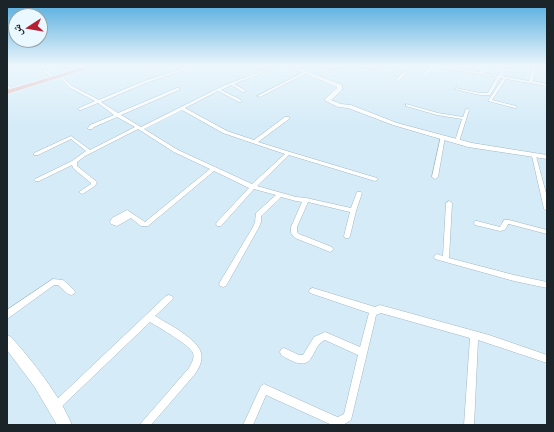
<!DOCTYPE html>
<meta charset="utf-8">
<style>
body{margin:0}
#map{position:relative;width:554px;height:432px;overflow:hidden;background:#d5ecf8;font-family:"Noto Sans","Noto Naskh Arabic",sans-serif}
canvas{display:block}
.frame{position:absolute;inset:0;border:8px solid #1b2428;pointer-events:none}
.north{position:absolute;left:8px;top:8px;width:40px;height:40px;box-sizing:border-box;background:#eaf8ff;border:1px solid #97a3a9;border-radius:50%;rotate:258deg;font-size:11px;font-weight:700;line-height:16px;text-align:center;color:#1b2428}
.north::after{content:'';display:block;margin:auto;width:14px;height:18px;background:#b32133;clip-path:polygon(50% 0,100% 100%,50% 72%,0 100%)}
</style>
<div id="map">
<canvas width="554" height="432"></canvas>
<div class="frame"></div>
<div class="north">ش</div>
</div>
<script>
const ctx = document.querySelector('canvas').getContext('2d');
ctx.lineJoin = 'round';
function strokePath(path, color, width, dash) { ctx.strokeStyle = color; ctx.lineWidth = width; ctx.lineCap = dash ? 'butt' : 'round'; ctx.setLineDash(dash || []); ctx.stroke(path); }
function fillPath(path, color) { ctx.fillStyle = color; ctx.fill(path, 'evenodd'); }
const street = new Path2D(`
 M275 66H279L234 84 245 90V92H243L231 85 221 90 241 100V102H239L218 91 185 108 227 131 254 140 285 117H289V119L258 142 290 152 377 178 378 179 375 181 289 155 257 186 296 197 306 198 351 208 357 192H361L362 193 356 211 350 236 349 238H345L344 236 350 212 308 202 297 227V232L299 234 332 247 333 249 332 251 330 252 328 251 295 238 291 233V227L302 202 296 201 281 197 275 203 261 216V222L259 227 226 286 223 287 220 286 219 284 220 282 253 227 255 222 256 213 276 195 254 189 221 226H217L216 224 217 222 249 188 214 171 148 226H141L131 218 117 226 111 224 110 222 112 218 127 210 145 222 210 169 174 152 138 129 85 156 77 162V166L97 182 95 186 84 193 82 194 79 192 91 184V183L73 168 72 165 39 181H35L34 180 35 179 72 161 86 151 71 139 38 155H34V153L71 136 90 150 135 127 117 117 94 127 92 129H88V128L90 125 114 115 98 103 81 110H79V108L95 101 70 88 59 77V75H61L72 86 99 100 144 81 186 67V69L146 83 101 102 118 113 177 88H179V90L121 115 141 127 225 85ZM182 110 223 133 285 154 252 184 178 150 144 129Z
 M325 66H329L341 70 338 71Z
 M360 66C365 66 369 68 373 68 377 67 379 66 383 66L373 70Z
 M388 66H391L408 72 398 81H396V79L404 72 388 67Z
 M432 66H441L480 72 485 66H487L483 73 498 76 505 66H507L502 76 529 81 533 66H536L533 81 547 84V86L506 79 492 100 516 106V108H515L488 101 503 78H500L490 95H480L454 89 456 88 480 93H488L497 77 437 67H435L425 76H423V74Z
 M43 69H45L55 77V79H53L43 71Z
 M304 72 307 73 260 97 257 96Z
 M7 84 13 89V91H11L7 87Z
 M406 104 438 113 463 117 466 109H468L469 110 459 142H455V141L462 119 437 115 406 106Z
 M441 136H443L445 137 438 177 435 179 432 177Z
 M534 154 536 156 547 197V211L544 209 532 156Z
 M449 201 452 203 449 258 514 275 547 282V288L514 281 435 259 434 257 435 255 437 254 443 256 446 203Z
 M504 220H509L547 230V234L509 224H508L505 230 500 231 475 225 474 223 475 221H477L500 227Z
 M53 279 63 280 74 290 75 292 74 294 71 295 68 294 58 285H54L7 319V310Z
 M313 288 375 307 380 305 489 335 547 355V363L478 340 474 425H464L470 338 381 313 376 315 375 320 351 420 343 425H332L266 395 253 425H243L261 386 264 384 335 416 338 417 344 414 358 355 325 340C312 345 315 367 298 363 293 362 286 358 281 355L280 352 281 349 284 348 299 355H303L314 337 325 332 360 347 369 313 310 293 309 291 310 289Z
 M169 295 172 296 173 298 172 300 155 316C168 324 198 339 201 353 203 361 199 368 195 374L151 425H140L142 422 189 368C191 364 195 358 193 353 190 345 158 327 150 322L58 410 55 412 52 410 50 407 52 404 166 296Z`);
const secondary = new Path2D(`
 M287 66H293L342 85V90L331 100 341 104 351 105 397 123 472 143 547 155V159L468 147 393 125 348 108 338 107 324 100 337 88V87Z
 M7 335 11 337C32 360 60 396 72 425H57L34 386 7 350Z`);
const primary = new Path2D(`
 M88 66H96L7 94V90Z`);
strokePath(street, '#a1b7c2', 1);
strokePath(secondary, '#a1b7c2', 1);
strokePath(primary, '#fff', 1);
fillPath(street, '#fff');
fillPath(secondary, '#fff');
fillPath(primary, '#e8b4b3');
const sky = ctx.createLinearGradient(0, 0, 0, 126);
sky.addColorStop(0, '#50abde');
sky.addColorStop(0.52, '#ecf6fc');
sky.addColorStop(1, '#ecf6fc00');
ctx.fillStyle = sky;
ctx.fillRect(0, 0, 554, 126);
</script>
